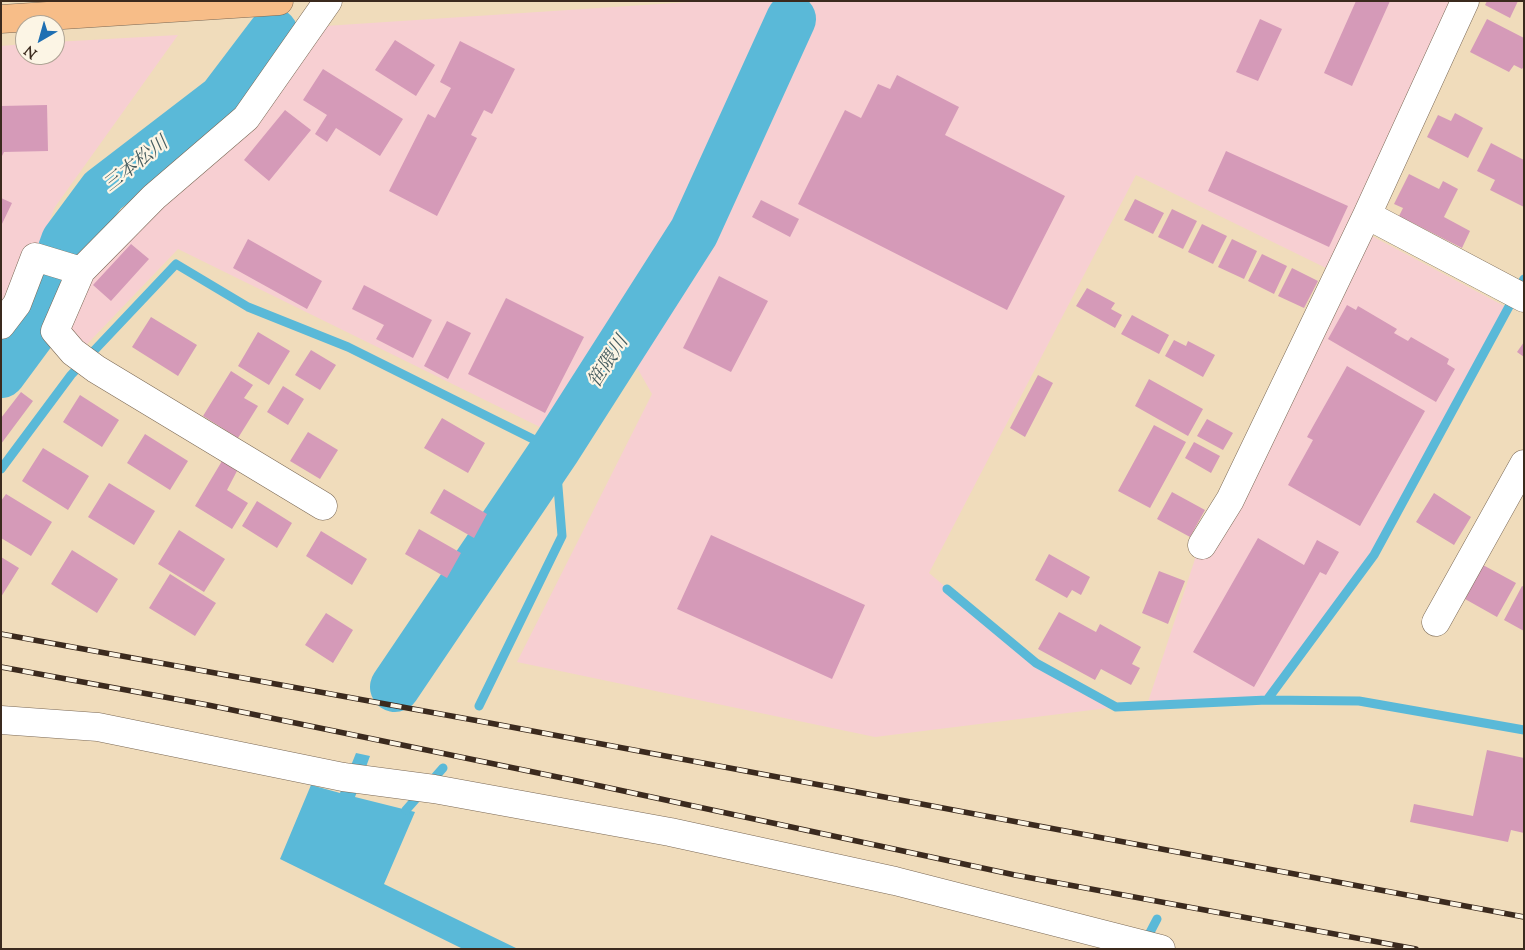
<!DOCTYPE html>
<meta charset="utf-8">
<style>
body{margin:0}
#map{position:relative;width:1525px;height:950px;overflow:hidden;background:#f0dcbb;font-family:"Sorts Mill Goudy",serif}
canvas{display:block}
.frame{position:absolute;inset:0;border:2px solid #3b2a1e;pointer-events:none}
.north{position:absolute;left:15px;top:15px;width:50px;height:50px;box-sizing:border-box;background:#fcf5e5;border:1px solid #afa495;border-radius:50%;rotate:218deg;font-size:14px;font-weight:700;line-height:20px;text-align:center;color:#3b2a1e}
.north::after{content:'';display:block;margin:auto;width:18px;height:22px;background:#1f6fb2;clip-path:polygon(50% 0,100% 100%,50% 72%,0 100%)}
</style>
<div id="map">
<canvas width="1525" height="950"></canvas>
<div class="frame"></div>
<div class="north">N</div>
</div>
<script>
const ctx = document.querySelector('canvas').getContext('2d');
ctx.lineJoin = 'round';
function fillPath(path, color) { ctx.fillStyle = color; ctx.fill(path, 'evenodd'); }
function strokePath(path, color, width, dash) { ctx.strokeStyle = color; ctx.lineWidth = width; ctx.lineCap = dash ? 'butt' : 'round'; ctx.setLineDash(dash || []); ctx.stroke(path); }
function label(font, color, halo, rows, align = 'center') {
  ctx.font = font + ' "Sorts Mill Goudy","Noto Serif JP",serif'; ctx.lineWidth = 4.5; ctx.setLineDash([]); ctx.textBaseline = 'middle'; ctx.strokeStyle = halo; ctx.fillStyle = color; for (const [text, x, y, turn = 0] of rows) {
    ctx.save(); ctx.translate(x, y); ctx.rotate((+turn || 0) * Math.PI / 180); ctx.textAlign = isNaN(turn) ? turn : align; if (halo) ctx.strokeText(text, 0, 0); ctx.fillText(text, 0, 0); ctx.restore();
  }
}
fillPath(new Path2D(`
 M705 1H1453L1349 224 1508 308 1374 555 1267 700 1147 705 1195 559 1328 269 1136 175 929 573 1036 663 1116 707 875 737 517 662 652 394 619 336 548 431 178 249 71 361 17 304 1 325V46L25 44V55H55V42L178 35 55 207 35 257 81 271 246 118 310 27Z`), '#f7cfd2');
fillPath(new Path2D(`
 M356 753 370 756 355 797 415 812 384 884 518 949H463L280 859 311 785 340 793Z`), '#5ab9d8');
strokePath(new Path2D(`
 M1 469 71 375 176 264 248 307 348 347 555 450 562 536 479 706
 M947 589 1036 663 1116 707 1267 700 1359 701 1524 730
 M1267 700 1374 555 1524 279
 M406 810 443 768
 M1145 942 1157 919`), '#5ab9d8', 9);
strokePath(new Path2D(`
 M1 373 35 327 66 241 103 191 223 99 273 33
 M395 687 555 450 694 232 791 19`), '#5ab9d8', 50);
fillPath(new Path2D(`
 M1356 1H1390L1352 86 1324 73Z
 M1487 1H1518L1510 18 1485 5Z
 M1260 19 1282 29 1258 81 1236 72Z
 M1487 19 1524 38V66L1522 69 1514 65 1509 72 1470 52Z
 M395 40 435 65 416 96 375 70Z
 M460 41 515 69 492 114 484 110 471 135 477 138 437 216 389 191 428 114 435 118 451 88 440 82Z
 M323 69 403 119 380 156 336 128 327 142 315 134 327 115 303 100Z
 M897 75 959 107 945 135 1065 196 1007 310 798 204 845 110 861 118 878 84 890 89Z
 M47 105 48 151 4 152 1 158V106Z
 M285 110 311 130 269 181 244 160Z
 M1455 113 1483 128 1468 158 1427 137 1438 115 1451 121Z
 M1491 143 1524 160V207L1490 190 1495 180 1477 171Z
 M1226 151 1348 206 1329 247 1208 191Z
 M1409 174 1439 189 1443 181 1458 189 1444 217 1470 231 1462 248 1399 216 1403 208 1394 204Z
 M1 198 12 203 1 226Z
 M1135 199 1164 213 1153 234 1124 220Z
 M761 200 799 219 790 237 752 217Z
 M1172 209 1197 221 1183 249 1158 237Z
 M1202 224 1227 236 1213 264 1188 252Z
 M248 239 322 281 307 309 233 268Z
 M1232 239 1257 251 1244 279 1218 267Z
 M131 244 149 259 111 301 93 285Z
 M1262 254 1287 266 1274 294 1248 281Z
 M1292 268 1318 281 1304 308 1278 296Z
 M719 276 768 301 731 372 683 348Z
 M364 285 432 320 413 358 376 339 384 325 352 309Z
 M1087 288 1115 303 1111 309 1122 315 1115 328 1076 306Z
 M506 298 584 337 545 413 468 374Z
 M1347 305 1356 310 1358 306 1397 329 1394 333 1408 341 1411 337 1449 359 1447 364 1455 369 1436 402 1328 339Z
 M1132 315 1169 335 1159 354 1121 334Z
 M151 317 197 345 178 376 132 347Z
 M447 321 471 333 448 379 424 366Z
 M258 332 290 351 269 385 238 366Z
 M1174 340 1186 346 1188 341 1215 355 1203 377 1165 356Z
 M1524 342V357L1517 352Z
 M311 350 336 365 320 390 295 375Z
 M1347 366 1425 411 1360 526 1288 485 1313 440 1307 437Z
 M231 371 253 385 244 398 258 406 238 438 203 416Z
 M1038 375 1053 383 1025 437 1010 428Z
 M1149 379 1203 409 1188 436 1135 406Z
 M283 386 304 399 288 425 267 412Z
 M21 392 33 401 1 444V418Z
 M80 395 119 420 102 447 63 422Z
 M442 418 485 443 468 473 424 448Z
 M1207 419 1233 433 1223 450 1197 436Z
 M1154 425 1186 442 1150 508 1118 491Z
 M308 432 338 450 320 479 290 461Z
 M145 434 188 461 170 490 127 463Z
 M1194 442 1220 456 1211 473 1185 458Z
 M43 448 89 476 68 510 22 481Z
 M222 461 237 471 227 490 248 503 232 529 195 506Z
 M109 483 155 511 134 545 88 517Z
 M444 489 487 514 474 538 430 513Z
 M1172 492 1205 510 1190 537 1157 519Z
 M1434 493 1471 517 1454 545 1416 522Z
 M6 494 52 522 31 556 1 538V501Z
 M257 501 292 523 277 548 242 526Z
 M419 529 461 553 447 578 405 554Z
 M179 530 225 559 204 592 158 564Z
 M321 531 367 559 352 585 306 556Z
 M711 535 865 605 832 679 677 609Z
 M1258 538 1304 565 1317 540 1339 552 1326 575 1320 572 1254 687 1193 652Z
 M72 550 118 579 97 613 51 584Z
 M1049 554 1090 577 1081 595 1072 590 1067 598 1035 580Z
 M1 557 19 568 1 597Z
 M1483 565 1516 583 1497 617 1465 599Z
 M1159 571 1185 581 1168 624 1142 613Z
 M170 574 216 603 195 636 149 608Z
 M1522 586 1524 587V631L1504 620Z
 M1059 612 1096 632 1100 624 1141 647 1132 664 1140 668 1131 685 1101 669 1095 680 1038 649Z
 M326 613 353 630 333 663 305 645Z
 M1487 750 1524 758V833L1511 830 1508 842 1410 822 1414 804 1473 816Z`), '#d59ab8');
const minor = new Path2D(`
 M1367 215 1524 298
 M1 325 17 304 35 257 81 271
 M323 506 96 369 73 352 55 331 81 271 154 197 246 118 328 1
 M1202 545 1230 500 1367 215 1465 1
 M1436 622 1524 464
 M1 720 98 727 343 777 434 789 670 832 895 881 1161 949`);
const highway = new Path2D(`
 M1 19 279 1`);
strokePath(minor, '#7a6855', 29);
strokePath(highway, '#7a6855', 29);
strokePath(minor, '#fff', 28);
strokePath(highway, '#f7bd88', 28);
const rail = new Path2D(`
 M1 634 479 721 1524 917
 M1 667 208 705 577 781 1015 875 1416 949`);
strokePath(rail, '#3b2a1e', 5.5);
strokePath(rail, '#fcf5e5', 4, [11]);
label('italic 19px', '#465c5f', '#fcf5e5', [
 ["三本松川",137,166,-38],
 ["笹隈川",610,363,-57]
]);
</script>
